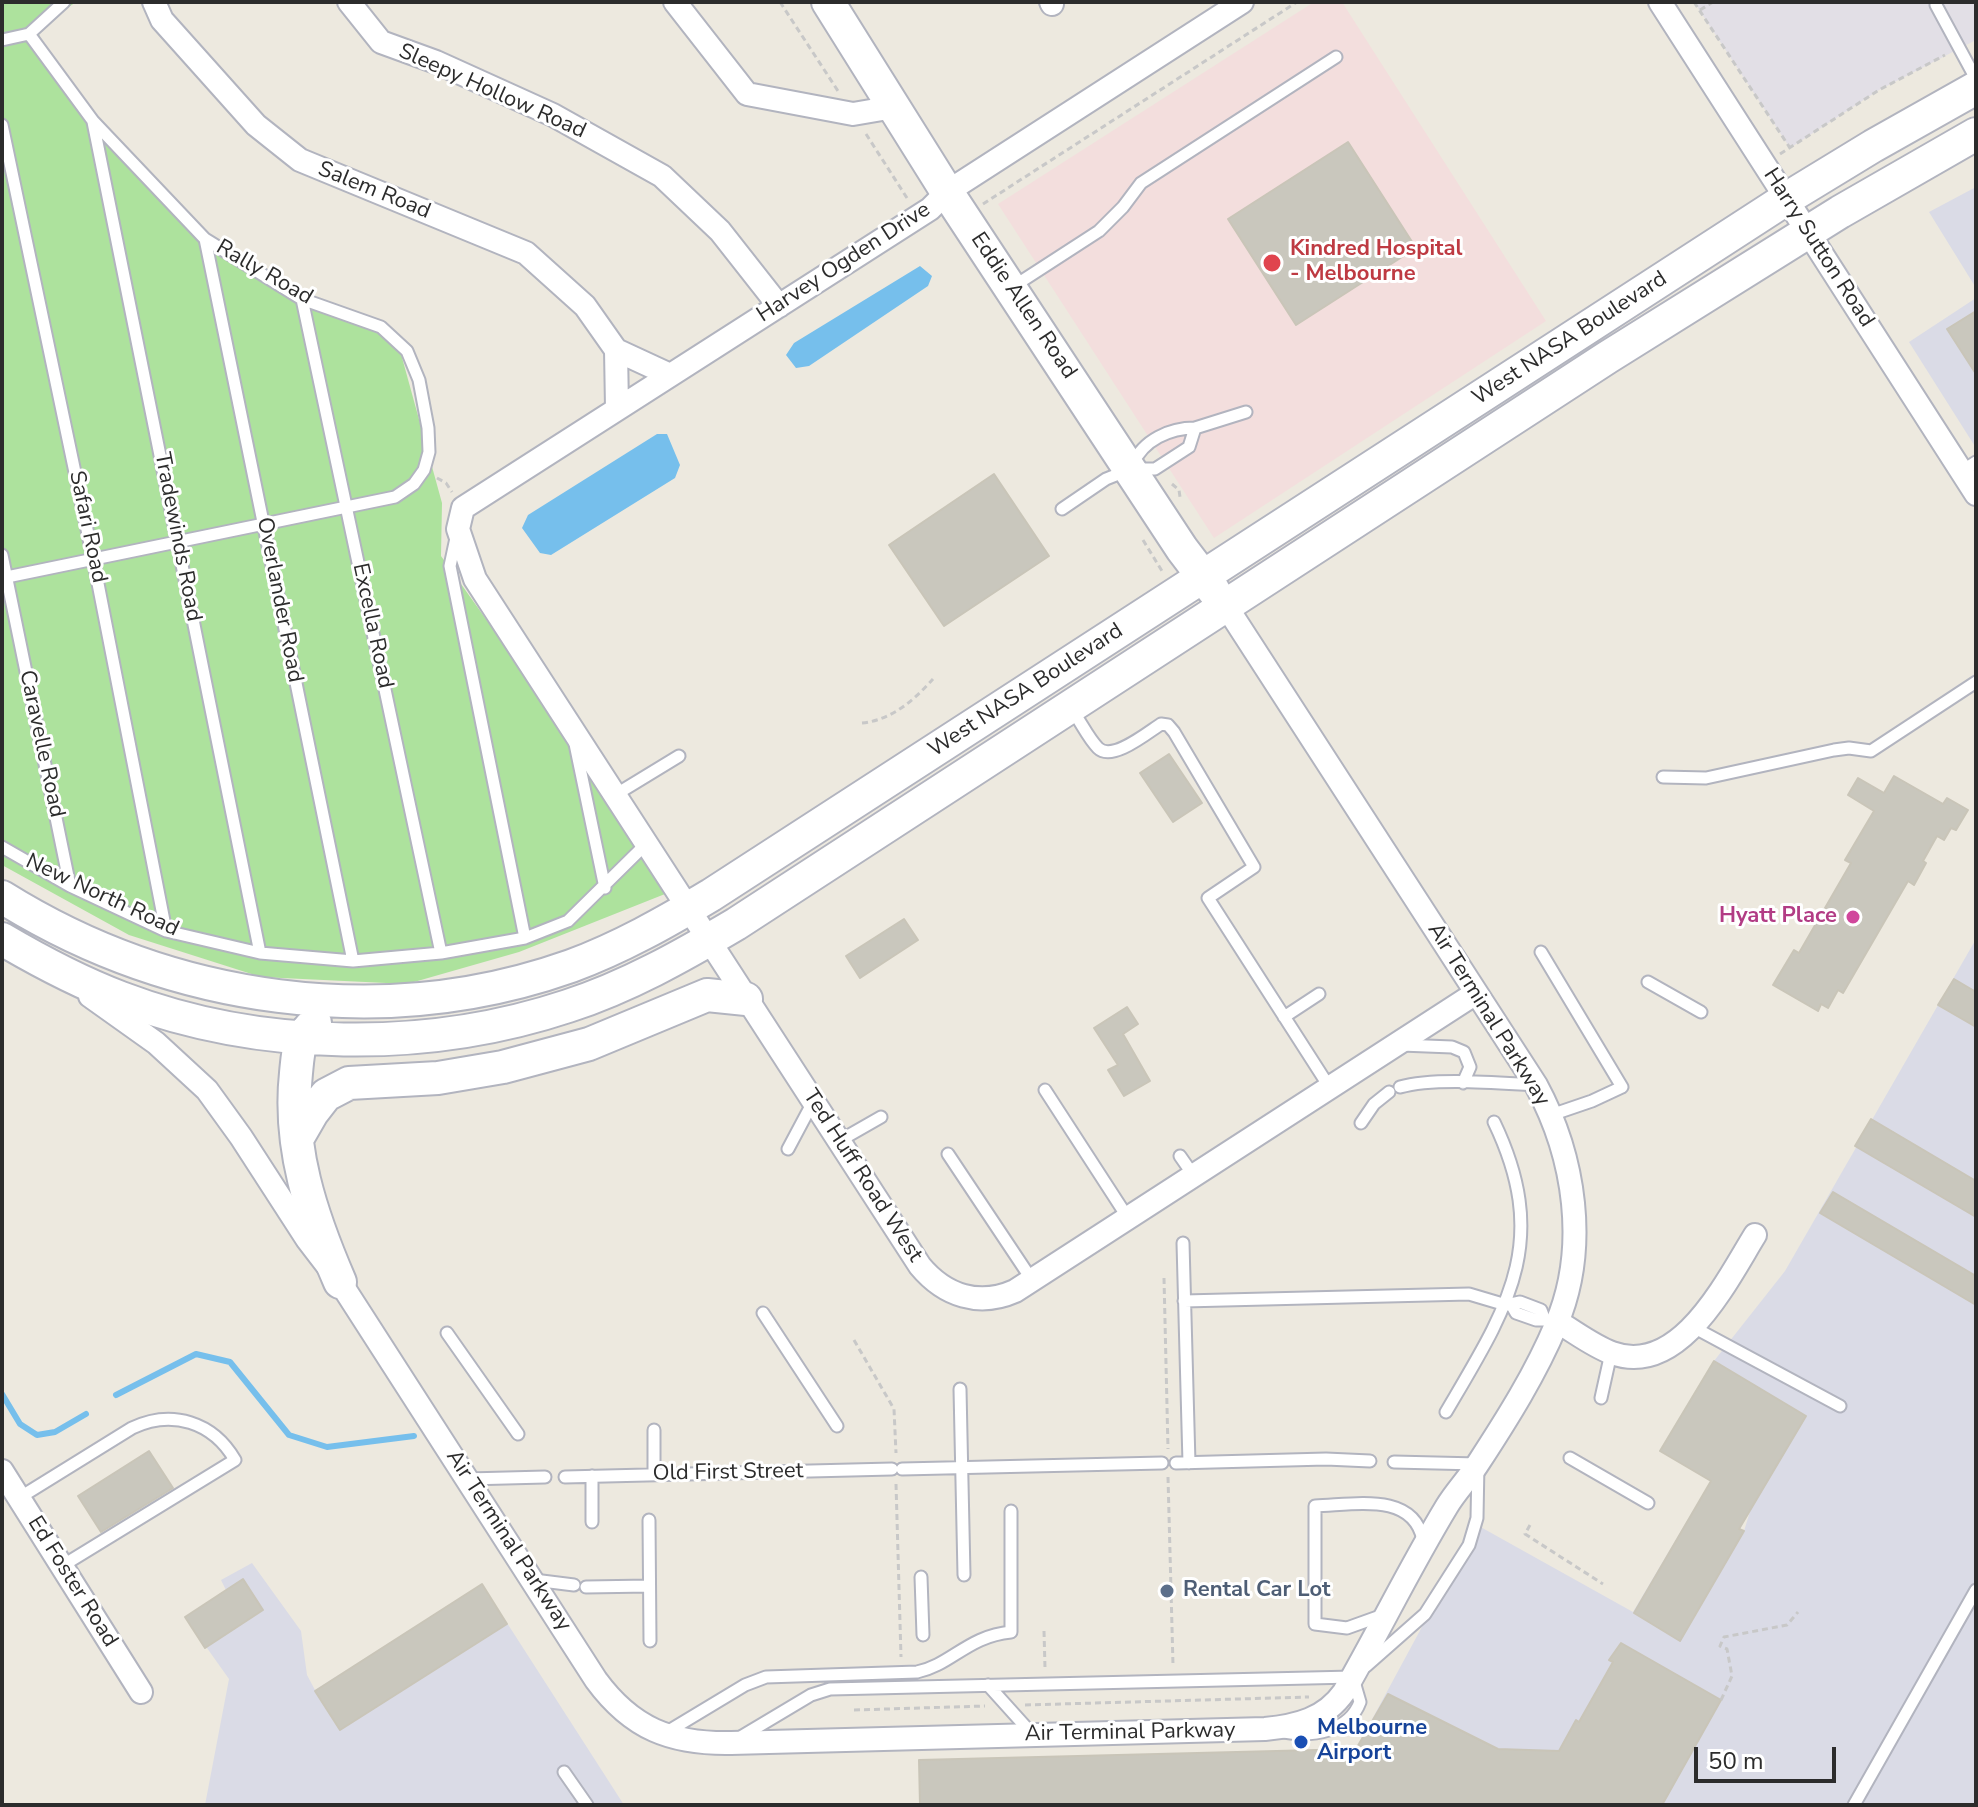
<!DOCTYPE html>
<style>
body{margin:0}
#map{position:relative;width:1978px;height:1807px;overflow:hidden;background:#ede9df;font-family:"Nunito Sans",sans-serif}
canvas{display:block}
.frame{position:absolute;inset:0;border:4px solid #2c2c2c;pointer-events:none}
.scale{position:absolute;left:1694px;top:1747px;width:142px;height:36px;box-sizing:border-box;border:4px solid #2c2c2c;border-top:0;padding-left:10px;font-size:24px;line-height:28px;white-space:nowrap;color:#2c2c2c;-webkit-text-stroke:6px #fff;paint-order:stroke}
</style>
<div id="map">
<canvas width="1978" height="1807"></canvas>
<div class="frame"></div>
<div class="scale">50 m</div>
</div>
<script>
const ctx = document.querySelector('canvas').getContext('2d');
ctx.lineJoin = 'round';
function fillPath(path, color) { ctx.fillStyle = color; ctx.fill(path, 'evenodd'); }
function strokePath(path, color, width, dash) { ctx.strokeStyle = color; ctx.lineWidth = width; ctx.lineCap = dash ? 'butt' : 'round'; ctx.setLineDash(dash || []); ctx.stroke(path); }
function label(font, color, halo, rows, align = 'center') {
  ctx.font = font + ' "Nunito Sans",sans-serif'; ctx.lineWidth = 6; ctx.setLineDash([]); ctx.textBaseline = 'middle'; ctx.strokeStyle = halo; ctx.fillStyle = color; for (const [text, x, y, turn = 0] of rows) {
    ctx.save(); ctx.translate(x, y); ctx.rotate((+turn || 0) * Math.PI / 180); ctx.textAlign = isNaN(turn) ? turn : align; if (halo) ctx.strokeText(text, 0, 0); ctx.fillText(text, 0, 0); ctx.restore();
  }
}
fillPath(new Path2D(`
 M1694 2H1976V40L1879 90 1790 148Z`), '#e2dfe6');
fillPath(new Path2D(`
 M1314 2H1342L1546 321 1214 538 998 204Z`), '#f3dedd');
fillPath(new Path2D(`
 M1976 187V288L1929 212Z
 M1976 298V448L1909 342Z
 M1976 939V1805H920L919 1760 1356 1749 1477 1525 1633 1612 1697 1504 1744 1531 1752 1505 1660 1451 1714 1361 1785 1271Z
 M252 1563 301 1631 307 1675 315 1690 482 1584 624 1805H205L229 1679 185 1617 226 1590 221 1580Z`), '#dadbe6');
fillPath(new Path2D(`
 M2 2H76L37 29 57 81 179 215 278 276 398 343 442 503 441 556 533 685 665 894 519 952 407 984 261 977 129 935 2 865Z`), '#ade29d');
fillPath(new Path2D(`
 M920 266 932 276 928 286 809 366 796 368 786 355 794 343Z
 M657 434H667L680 465 675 478 551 555 540 553 522 528 528 515Z`), '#76bfec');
strokePath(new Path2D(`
 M2 1394 20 1424 37 1435 55 1432 86 1414
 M116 1395 196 1354 230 1362 289 1435 327 1447 414 1436`), '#76bfec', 6);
const building = new Path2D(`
 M1348 142 1416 248 1296 325 1228 219Z
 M1976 311V374L1947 329Z
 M994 474 1049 556 944 626 889 545Z
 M1169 754 1202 803 1173 822 1140 773Z
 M1894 776 1943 804 1947 798 1968 810 1956 830 1951 828 1944 840 1937 836 1923 861 1926 863 1914 885 1908 881 1843 993 1838 990 1828 1008 1821 1004 1818 1011 1773 985 1794 950 1799 953 1851 863 1845 860 1874 811 1848 795 1858 778 1884 793Z
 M904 919 918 940 860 978 846 956Z
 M1954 979 1976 992V1027L1938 1005Z
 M1127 1007 1138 1024 1123 1034 1150 1081 1124 1096 1108 1070 1118 1065 1094 1028Z
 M1871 1119 1976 1181V1217L1855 1146Z
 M1833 1192 1976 1276V1305L1820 1213Z
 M1714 1361 1806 1416 1739 1529 1744 1531 1680 1641 1634 1613 1711 1481 1660 1451Z
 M149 1451 173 1488 101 1532 78 1496Z
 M243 1579 263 1610 205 1648 185 1617Z
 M482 1584 507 1624 340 1730 315 1691Z
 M1621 1643 1721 1700 1662 1805H920L919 1760 1356 1749 1388 1694 1498 1749 1559 1751 1576 1720 1579 1722 1613 1662 1609 1660Z`);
fillPath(building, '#c9c7bd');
strokePath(building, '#c9c5b8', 2);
const lane = new Path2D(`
 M1936 5 1976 79
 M29 34 64 2
 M2 40 29 34
 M93 122 260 953
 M2 125 93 558 166 931
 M205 239 353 961
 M1011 288 1099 231 1123 207 1141 183 1336 57
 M302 299 441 953
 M1195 428 1246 412
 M1962 471 1976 462
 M1062 509 1106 479 1131 469H1155L1189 447 1195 428C1170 428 1143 440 1133 464
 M456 538 450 566 525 938
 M2 555 70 886
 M2 578 395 497 414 484 424 470 429 452 428 428 419 380 407 351 381 327 302 299 205 239 93 121 29 34
 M1072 710C1081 722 1088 738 1098 748 1112 762 1147 733 1161 724L1168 725 1174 732 1254 867 1208 898 1330 1088
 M575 744 605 888
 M1663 777 1706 778 1834 750 1849 748 1871 751 1976 682
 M615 795 679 756
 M2 847 70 886 166 931 260 953 353 961 441 953 525 938 568 921 646 844
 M1541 952 1622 1087 1592 1101 1551 1115
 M1648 982 1701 1012
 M1284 1017 1319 994
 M1401 1045 1452 1047 1464 1052 1470 1067 1463 1083
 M1400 1087C1434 1077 1499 1083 1535 1085
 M1045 1090 1128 1218
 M1361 1123 1374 1104 1389 1092
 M839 1141 881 1117
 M788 1149 813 1102
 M948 1154 1032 1280
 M1180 1156 1194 1176
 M1183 1243 1189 1463
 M1184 1301 1469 1294 1506 1305 1520 1302 1541 1310 1544 1318
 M1512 1306 1516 1313 1536 1320H1549
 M763 1313 837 1426
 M1693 1327 1840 1406
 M447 1333 518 1434
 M960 1389 964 1575
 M1601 1398 1611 1353
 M1446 1412C1507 1308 1552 1243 1494 1122
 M1570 1458 1648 1503
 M1176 1463 1326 1459 1370 1461
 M902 1469 1162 1463
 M654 1475V1430
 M592 1476V1522
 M565 1477 892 1469
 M468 1479 545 1477
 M19 1498 132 1428C172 1409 213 1422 235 1460L62 1566
 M649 1520 650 1641
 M921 1577 923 1635
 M534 1580 574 1585
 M586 1587 649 1586
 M1386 1614 1347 1628 1315 1624V1506C1353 1505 1413 1491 1423 1540
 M1366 1666 1425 1614 1469 1545 1477 1518 1478 1464 1394 1462
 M988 1685 1033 1735
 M667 1732 745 1685 766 1677 917 1672C951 1665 968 1636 1011 1632V1511
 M1284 1732C1312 1737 1349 1732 1360 1702L1353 1678
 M739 1738 811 1695 830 1689 1353 1677
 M564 1772 587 1805
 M1854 1805 1976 1590`);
const street = new Path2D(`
 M154 2 162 20 256 125 300 160 526 253 585 306 616 350
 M349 2 381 42 436 62 553 115 662 176 720 231 779 306
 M675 2 747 94 853 114 894 107
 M1051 2 1052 4
 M1242 2 947 192 930 209 463 508 458 529 475 579 920 1266C945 1296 979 1307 1015 1291L1476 993
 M1660 2 1976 494
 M617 408 616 350 670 375
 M90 996 156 1043 207 1090 241 1137 307 1239 340 1282 596 1680C632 1729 671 1744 731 1743L1265 1729C1297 1726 1325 1719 1344 1692 1379 1631 1410 1567 1447 1506 1456 1491 1469 1478 1479 1462 1507 1419 1536 1373 1556 1325 1589 1248 1575 1157 1536 1085L1226 606
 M1558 1322C1575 1332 1593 1346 1612 1353 1680 1378 1727 1280 1755 1235
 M2 1471 141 1692`);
const secondary = new Path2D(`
 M828 2 947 192 1182 549 1214 591
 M2 897C170 1002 382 1033 571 966 620 948 666 922 711 895L1786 199 1873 146 1976 88
 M2 939C41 962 79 982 121 998 260 1051 427 1053 568 1006 627 987 682 956 736 924L1608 357 1840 212 1976 134
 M315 1023C298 1036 298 1053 296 1073 288 1147 311 1215 340 1282
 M297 1139 312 1113 326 1095 349 1083 438 1078 503 1067 589 1044 707 995 746 999`);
strokePath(lane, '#b2b4bf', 15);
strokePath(street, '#b2b4bf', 26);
strokePath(secondary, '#b2b4bf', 36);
strokePath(new Path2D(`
 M780 2 838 91
 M1694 2 1790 148
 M1700 10 1713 2
 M866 134 907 198
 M1780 154 1879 90 1945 55
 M983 204 1297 2
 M437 478 446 483 452 492
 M1172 484 1179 490 1180 497
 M1143 540 1162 571
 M862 723C892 720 914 700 933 679
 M1164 1278 1168 1449
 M854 1340 894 1409 896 1453
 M1168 1477 1173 1665
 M896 1484 901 1657
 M1530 1525 1525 1534 1603 1584
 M1044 1631 1045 1668
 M1721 1700 1732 1676 1727 1649 1720 1646 1724 1637 1787 1625 1798 1612
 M1025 1705 1309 1697
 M854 1710 985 1706`), '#c8c8c8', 3, [6, 4]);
strokePath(lane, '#fff', 11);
strokePath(street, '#fff', 22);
strokePath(secondary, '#fff', 32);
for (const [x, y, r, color] of [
 [1272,263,10,"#e0444e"],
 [1853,917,8,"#d1479c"],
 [1167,1591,8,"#5c6f8a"],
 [1301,1742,8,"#1a4fb4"]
]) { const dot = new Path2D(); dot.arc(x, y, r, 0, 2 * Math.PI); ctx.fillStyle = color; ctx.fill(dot); strokePath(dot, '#fff', 3); }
label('22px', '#2c2c2c', '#fff', [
 ["Sleepy Hollow Road",492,92,24],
 ["Salem Road",374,191,22],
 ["Harry Sutton Road",1818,248,57],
 ["Harvey Ogden Drive",844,263,-33],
 ["Rally Road",264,273,30],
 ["Eddie Allen Road",1023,306,56],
 ["West NASA Boulevard",1570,339,-33],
 ["Safari Road",87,527,78],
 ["Tradewinds Road",177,537,79],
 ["Overlander Road",279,600,79],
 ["Excella Road",372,626,78],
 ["West NASA Boulevard",1026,691,-33],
 ["Caravelle Road",41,744,78],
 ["New North Road",102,896,25],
 ["Air Terminal Parkway",1488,1015,58],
 ["Ted Huff Road West",862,1176,57],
 ["Old First Street",728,1473,-1],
 ["Air Terminal Parkway",508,1541,57],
 ["Ed Foster Road",72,1582,58],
 ["Air Terminal Parkway",1130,1733,-1]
]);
label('bold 22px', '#be3a42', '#fff', [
 ["Kindred Hospital",1290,250],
 ["- Melbourne",1290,275]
], 'left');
label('bold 22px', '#b23c85', '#fff', [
 ["Hyatt Place",1837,917]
], 'right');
label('bold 22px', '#4e5e75', '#fff', [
 ["Rental Car Lot",1183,1591]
], 'left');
label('bold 22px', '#164399', '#fff', [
 ["Melbourne",1317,1729],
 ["Airport",1317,1754]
], 'left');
</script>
